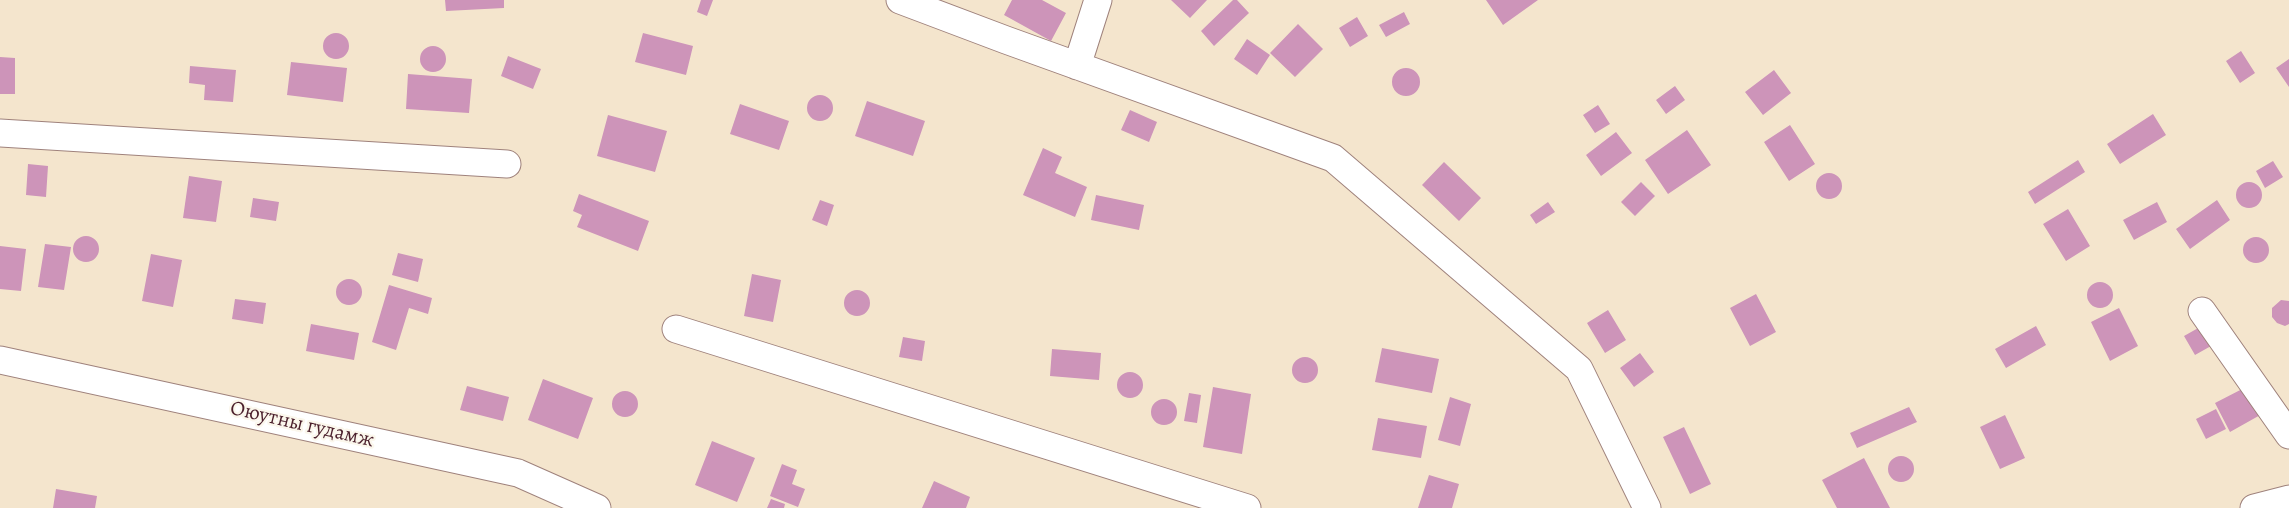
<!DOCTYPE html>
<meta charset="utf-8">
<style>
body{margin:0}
canvas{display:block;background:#f4e5cd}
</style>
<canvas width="2289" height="508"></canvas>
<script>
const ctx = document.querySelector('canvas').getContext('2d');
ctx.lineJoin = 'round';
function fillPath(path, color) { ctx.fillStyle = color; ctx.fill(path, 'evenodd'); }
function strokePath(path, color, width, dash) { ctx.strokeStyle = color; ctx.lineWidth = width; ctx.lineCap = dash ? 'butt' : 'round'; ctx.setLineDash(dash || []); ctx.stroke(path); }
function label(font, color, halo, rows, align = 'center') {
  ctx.font = font + ' Alegreya,serif'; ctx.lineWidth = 4.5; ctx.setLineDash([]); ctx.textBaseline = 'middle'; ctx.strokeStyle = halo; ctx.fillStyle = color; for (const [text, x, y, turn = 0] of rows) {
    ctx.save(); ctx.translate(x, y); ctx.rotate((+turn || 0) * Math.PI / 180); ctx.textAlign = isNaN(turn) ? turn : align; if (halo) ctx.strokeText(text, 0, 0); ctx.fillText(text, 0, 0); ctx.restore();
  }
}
fillPath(new Path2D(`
 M445 0H504V8L446 11Z
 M701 0H713L707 16 697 12Z
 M1012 0H1042L1066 13 1051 41 1004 15Z
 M1171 0H1207L1190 18Z
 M1233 0H1237L1249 13 1214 46 1201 31Z
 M1486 0H1538L1503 25Z
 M1404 12 1410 24 1386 37 1379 25Z
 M1357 17 1368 36 1350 47 1339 28Z
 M1298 24 1323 49 1295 77 1270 53Z
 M643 33 693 46 686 75 635 62Z
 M323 46a13 13 0 1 1 26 0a13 13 0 1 1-26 0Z
 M1247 39 1270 55 1257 75 1234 59Z
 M420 59a13 13 0 1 1 26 0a13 13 0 1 1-26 0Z
 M2241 51 2255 73 2240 83 2226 61Z
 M508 56 541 69 533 89 501 76Z
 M0 57 15 58V94H0Z
 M2289 59V87L2276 68Z
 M291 62 347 68 343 102 287 95Z
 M190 66 236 70 233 102 204 100 205 85 189 83Z
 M1392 82a14 14 0 1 1 28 0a14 14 0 1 1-28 0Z
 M1774 70 1791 93 1763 115 1745 92Z
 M408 74 472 79 469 113 406 109Z
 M1675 86 1685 100 1666 114 1656 100Z
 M807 108a13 13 0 1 1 26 0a13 13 0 1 1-26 0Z
 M867 101 925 121 913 156 855 136Z
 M740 104 789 121 779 150 730 134Z
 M1598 105 1610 124 1595 133 1583 115Z
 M1130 110 1157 122 1149 142 1121 130Z
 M2153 114 2166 135 2120 164 2107 144Z
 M608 115 667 131 655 172 597 156Z
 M1790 125 1815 164 1789 181 1764 142Z
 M1687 130 1711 165 1668 194 1645 160Z
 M1616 132 1632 153 1601 176 1586 155Z
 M1043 148 1062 157 1055 173 1087 187 1075 217 1023 195Z
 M2078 160 2085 172 2035 204 2028 192Z
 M2273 161 2283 177 2265 188 2256 171Z
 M1444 162 1481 198 1459 221 1422 185Z
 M28 164 48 166 46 197 26 195Z
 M1816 186a13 13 0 1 1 26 0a13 13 0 1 1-26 0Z
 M189 176 222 181 216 222 183 218Z
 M1641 182 1655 196 1635 216 1621 202Z
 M2236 195a13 13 0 1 1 26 0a13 13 0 1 1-26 0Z
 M579 194 649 221 638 251 577 227 582 215 573 211Z
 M1096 195 1144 205 1139 230 1091 220Z
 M253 198 279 202 276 221 250 217Z
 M820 200 834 205 827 226 812 220Z
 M2217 200 2230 220 2190 249 2176 229Z
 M1548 202 1555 212 1536 224 1530 215Z
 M2157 202 2167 222 2134 240 2123 220Z
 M2068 209 2090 246 2066 261 2043 224Z
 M73 249a13 13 0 1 1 26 0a13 13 0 1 1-26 0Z
 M2243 250a13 13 0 1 1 26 0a13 13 0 1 1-26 0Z
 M45 244 71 247 64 290 38 287Z
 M0 246 26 249 21 291 0 289Z
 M398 253 423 259 418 282 392 275Z
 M151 254 182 260 173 307 142 301Z
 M752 274 781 280 773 322 744 316Z
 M336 292a13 13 0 1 1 26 0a13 13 0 1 1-26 0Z
 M2087 295a13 13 0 1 1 26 0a13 13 0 1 1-26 0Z
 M389 285 432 298 428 314 409 308 396 350 372 342Z
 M844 303a13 13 0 1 1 26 0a13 13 0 1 1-26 0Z
 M1756 294 1776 332 1750 346 1730 308Z
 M235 299 266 303 263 324 232 319Z
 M2281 300 2289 301V324L2285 326 2277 323 2272 317V308Z
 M2119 308 2138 346 2110 361 2091 322Z
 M1608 310 1626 340 1605 353 1587 323Z
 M311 324 359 333 354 360 306 351Z
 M2036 326 2046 345 2006 368 1995 349Z
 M2200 327 2211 346 2195 355 2184 336Z
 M903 337 925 341 922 361 899 357Z
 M1382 348 1439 359 1432 393 1375 382Z
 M1052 349 1101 353 1099 380 1050 376Z
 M1640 353 1654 372 1634 387 1620 368Z
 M1292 370a13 13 0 1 1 26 0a13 13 0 1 1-26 0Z
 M1117 385a13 13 0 1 1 26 0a13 13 0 1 1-26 0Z
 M543 379 593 398 578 439 528 420Z
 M467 386 509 397 503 421 460 410Z
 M2248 386 2262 414 2230 432 2215 403Z
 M1213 387 1251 394 1242 454 1203 447Z
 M612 404a13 13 0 1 1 26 0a13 13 0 1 1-26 0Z
 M1189 393 1201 395 1197 423 1184 421Z
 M1450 397 1471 404 1460 446 1438 440Z
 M1151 412a13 13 0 1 1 26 0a13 13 0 1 1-26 0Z
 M1909 407 1917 422 1857 448 1850 433Z
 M2216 409 2226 429 2206 439 2196 419Z
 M2005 415 2025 458 2000 469 1980 427Z
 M1378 418 1427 426 1421 458 1372 450Z
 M1684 427 1711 484 1690 494 1663 437Z
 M712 441 755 458 737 502 695 485Z
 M1888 469a13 13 0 1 1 26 0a13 13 0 1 1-26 0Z
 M1864 458 1890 508H1837L1822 480Z
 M782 464 797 470 792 484 805 489 798 507 770 496Z
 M1429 475 1459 484 1452 508H1418Z
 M934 481 970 497 966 508H922Z
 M56 489 97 496 95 508H53Z
 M771 499 785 504 784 508H767Z`), '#cd94b9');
const minor = new Path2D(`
 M900 0 1006 40 1333 158 1579 369 1647 508
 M1077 66 1098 0
 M0 133 507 164
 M2202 311 2289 435
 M676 329 1247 508
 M0 360 518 473 597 508
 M2254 508 2289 499`);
strokePath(minor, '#9f827c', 29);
strokePath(minor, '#fff', 27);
label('21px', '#4a1f2b', '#fbf7ec', [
 ["Оюутны гудамж",302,425,13]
]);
</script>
